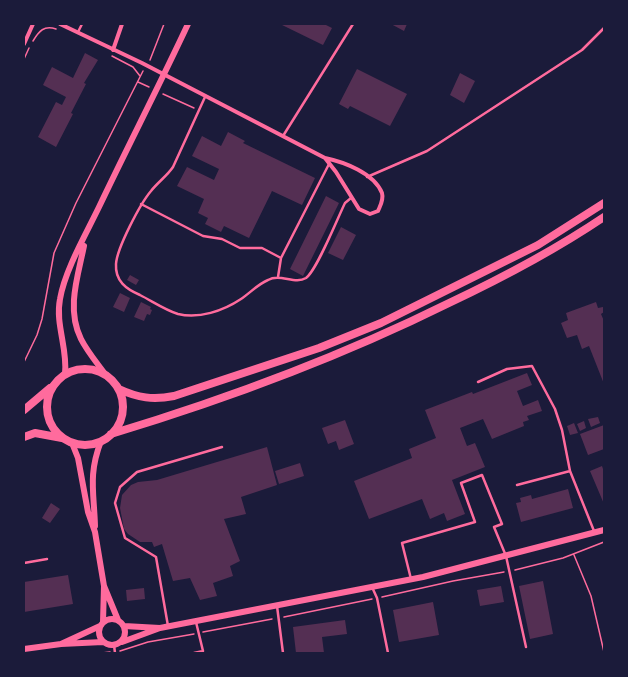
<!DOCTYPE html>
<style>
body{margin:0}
#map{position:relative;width:628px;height:677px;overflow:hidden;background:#1b1b3a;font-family:"Titillium Web",sans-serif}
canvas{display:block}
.frame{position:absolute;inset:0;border:25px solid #1b1b3a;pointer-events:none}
</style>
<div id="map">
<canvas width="628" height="677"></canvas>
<div class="frame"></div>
</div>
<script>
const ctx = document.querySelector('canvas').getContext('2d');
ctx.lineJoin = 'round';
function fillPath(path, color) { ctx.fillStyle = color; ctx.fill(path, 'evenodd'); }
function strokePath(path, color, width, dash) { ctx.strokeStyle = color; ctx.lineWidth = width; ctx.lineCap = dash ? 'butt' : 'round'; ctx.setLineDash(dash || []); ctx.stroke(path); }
fillPath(new Path2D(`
 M280 24H324L332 28 323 45Z
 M391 24H407L404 31Z
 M85 53 98 60 84 83 86 84 71 113 73 114 56 147 38 137 56 102 62 105 66 97 43 85 52 67 73 78Z
 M357 69 407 94 390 126 350 106 348 109 339 104Z
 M460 73 475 81 464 103 450 95Z
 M228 132 245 141 243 143 315 178 302 205 272 191 249 238 224 226 221 232 205 224 208 218 198 213 204 199 177 186 187 167 214 180 219 169 192 156 202 136 221 146Z
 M326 196 339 203 303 276 290 269Z
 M341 227 356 235 343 260 328 253Z
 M130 275 139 280 136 285 127 280Z
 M120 293 130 298 124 312 113 307Z
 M141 302 151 307 150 309 152 310 150 315 147 314 144 321 134 317Z
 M596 302 598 308 603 307 604 310V312L601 314 604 321V384L589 346 582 349 577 335 567 338 561 323 568 320 566 313Z
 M527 373 532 385 517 391 523 406 538 400 542 411 527 416 529 420 523 422 524 426 492 439 483 419 460 428 467 446 475 443 485 467 452 480 465 514 447 521 444 513 430 519 422 499 369 519 354 481 412 458 409 449 436 438 425 410 472 392 473 394Z
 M598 417 600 423 591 427 588 419Z
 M345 420 354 444 339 450 336 441 328 444 322 428Z
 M584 421 586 428 580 431 577 424Z
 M574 423 578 433 570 435 567 426Z
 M604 425V449L588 455 580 434Z
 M267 447 277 485 241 497 246 514 224 519 240 561 230 566 233 576 213 583 217 596 200 600 190 578 173 581 162 544 154 547 152 542H140L128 534 124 529 120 508 122 495 131 485 138 482 157 480Z
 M300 463 304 476 279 484 275 471Z
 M602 466 604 472V504L590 471Z
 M568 489 573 508 521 522 516 503 521 502 520 498 531 495 532 499Z
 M51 503 60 509 50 523 42 518Z
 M68 575 73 604 24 612V582Z
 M543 581 553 634 530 639 519 586Z
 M501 586 504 602 480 606 477 590Z
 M144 588 145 599 127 601 126 590Z
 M433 602 439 635 399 642 393 610Z
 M345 620 347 634 322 637 324 653H296L293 627Z`), '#542f53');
strokePath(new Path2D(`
 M33 41C39 31 44 25 56 29
 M112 56 133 67 140 76
 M24 59 29 48
 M150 60 164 24
 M138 82 149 87
 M163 94 194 108
 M24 362 37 335 42 319 54 253 76 203 143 71
 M574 555 591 596 604 652
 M515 570 563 558 604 542
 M382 597 453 581 504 572
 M284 617 372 599
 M203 632 272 619
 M120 651 148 642 194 634
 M102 653 110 652`), '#ff6b9d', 1.5);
strokePath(new Path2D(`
 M78 32 82 24
 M205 97 173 167C167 176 158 182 151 191 140 204 117 248 116 264 115 281 126 289 140 295 152 301 165 310 178 314 199 319 223 311 241 299 250 293 258 284 268 280 280 273 295 285 306 278 317 270 338 217 345 203L351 198
 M283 136 353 24
 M367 177 427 151 582 50 604 28
 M141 204 203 236 222 239 240 248H262L281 258
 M278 277 281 258 329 164
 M478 382 507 369 532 366 555 409 562 430 570 471
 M517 485 570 471 594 531
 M24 563 47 559
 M411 579 402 543 475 522 461 483 482 475 502 524 494 527 506 556 526 647
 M372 587 377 598 388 653
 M277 606 283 653
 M168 626 156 557 125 538 115 503 120 487 137 472 222 447
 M114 645 115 653
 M194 653 203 651 196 622`), '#ff6b9d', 2.5);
strokePath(new Path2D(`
 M60 24 142 63 325 158C344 162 374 173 382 193 384 200 380 206 378 211L370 214 359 209 336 172 325 158
 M24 44 33 24
 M113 50 122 24`), '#ff6b9d', 4);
strokePath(new Path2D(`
 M84 246C78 276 66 309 81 339 87 351 97 363 105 374
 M65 374C68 349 55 324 60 299 65 270 86 234 99 207 128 146 159 86 188 24
 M72 443 78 458 88 512 95 532 104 586 118 620
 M95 526C94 492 88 475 101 441
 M99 632a13 13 0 1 1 26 0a13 13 0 1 1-26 0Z
 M103 622 104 586
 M124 626 160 628
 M122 642 160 628 423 577 604 530
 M61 644 100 626
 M24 649 61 644 103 642`), '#ff6b9d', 6);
strokePath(new Path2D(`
 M47 407a38 38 0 1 1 76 0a38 38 0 1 1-76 0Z
 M119 389C138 398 153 400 174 396L319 348 381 323 538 245 604 203
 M24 410 50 388
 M111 434C227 399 340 357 449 303 502 278 555 250 604 217
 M24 437 35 433 62 438`), '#ff6b9d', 8);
</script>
